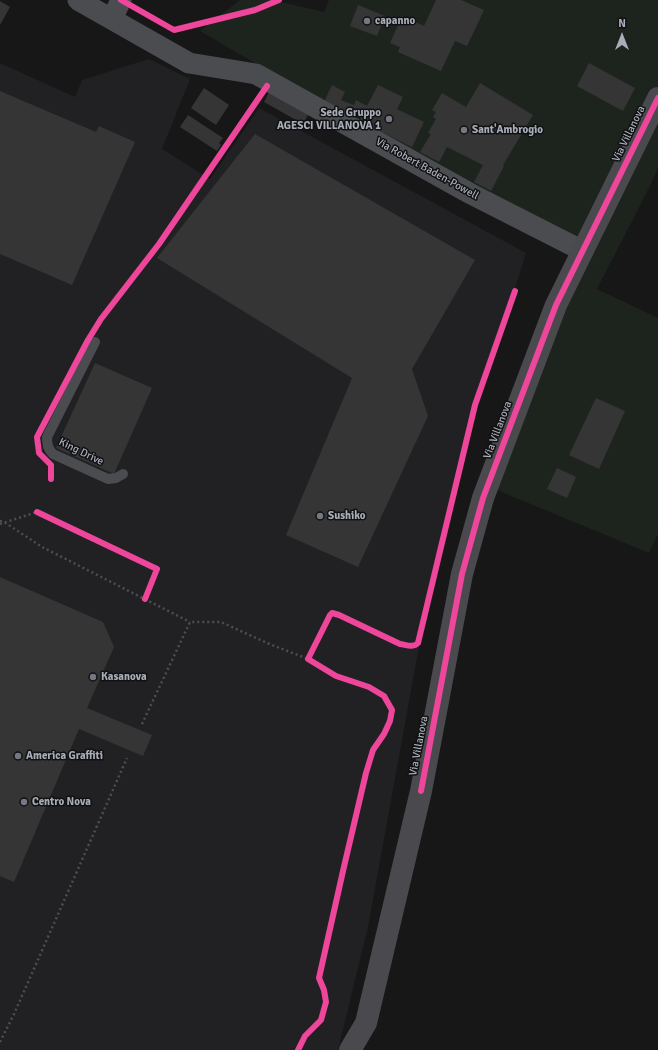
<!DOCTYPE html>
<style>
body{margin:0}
#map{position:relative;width:658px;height:1050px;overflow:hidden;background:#171717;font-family:Signika,sans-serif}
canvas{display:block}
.north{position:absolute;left:602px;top:16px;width:40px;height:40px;-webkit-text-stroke:3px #111113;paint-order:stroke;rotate:0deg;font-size:11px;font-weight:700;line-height:16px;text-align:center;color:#a8adb8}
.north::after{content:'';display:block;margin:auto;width:14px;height:18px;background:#a8adb8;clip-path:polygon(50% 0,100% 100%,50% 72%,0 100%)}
</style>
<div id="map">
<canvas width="658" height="1050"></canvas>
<div class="north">N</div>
</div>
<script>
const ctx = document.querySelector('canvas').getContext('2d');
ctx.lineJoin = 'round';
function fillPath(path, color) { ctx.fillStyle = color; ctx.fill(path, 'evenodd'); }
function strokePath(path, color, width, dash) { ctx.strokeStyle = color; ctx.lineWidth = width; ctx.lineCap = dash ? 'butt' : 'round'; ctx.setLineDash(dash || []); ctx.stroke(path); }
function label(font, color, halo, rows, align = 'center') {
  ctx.font = font + ' Signika,sans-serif'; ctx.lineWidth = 3; ctx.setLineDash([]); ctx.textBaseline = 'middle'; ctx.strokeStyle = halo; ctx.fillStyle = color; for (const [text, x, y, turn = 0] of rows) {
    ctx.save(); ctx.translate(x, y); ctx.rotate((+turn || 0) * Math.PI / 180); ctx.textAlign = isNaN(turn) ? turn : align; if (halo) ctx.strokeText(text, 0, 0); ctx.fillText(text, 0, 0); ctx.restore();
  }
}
fillPath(new Path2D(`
 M149 59 190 79 162 149 210 179 259 108 526 253 468 439 444 532 420 641 368 927 338 1050H0V63L75 97 82 80Z`), '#212123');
fillPath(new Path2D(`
 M240 0H272L324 12 329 0H658V167L651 184 597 289 658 318V534L649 553 504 493 488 484 576 251 200 31Z`), '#1d241e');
fillPath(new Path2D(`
 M436 0H461L484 10 467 46 455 41 441 71 398 52 400 47 390 43 402 16 424 26Z
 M0 1 10 7 0 25Z
 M358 5 385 16 377 36 350 26Z
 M589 63 635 88 623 111 577 86Z
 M480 83 533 115 503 165 504 166 491 191 474 182 483 165 447 147 439 162 420 152 431 134 428 133 436 119 433 117 436 112 432 110 442 93 466 107Z
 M332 85 345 92 341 100 354 105 356 100 367 106 378 85 403 97 397 109 424 122 412 147 359 121 362 116 349 110 347 114 324 102Z
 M204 88 229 105 216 125 191 108Z
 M0 91 96 132 99 126 135 142 72 285 0 254Z
 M269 92 308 115 303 124 264 102Z
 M188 115 223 138 219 143 221 145 217 151 180 127Z
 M255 134 475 260 412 369 428 416 358 567 286 535 352 378 157 258Z
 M95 363 152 388 114 474 56 448Z
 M596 398 625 411 599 469 569 455Z
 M557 468 576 477 567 498 547 489Z
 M0 577 103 622 114 647 87 708 152 735 143 756 79 729 14 882 0 876Z`), '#353536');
strokePath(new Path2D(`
 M0 521 4 522 42 547 190 622
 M0 524 37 512
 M142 724 190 622H221L267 643 308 659
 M0 1042 14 1014 127 758`), '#4d4e52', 2.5, [2, 3]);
strokePath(new Path2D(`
 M95 342 47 437C47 445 48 449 53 454L108 479 116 478 123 474`), '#4b4c50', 10);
strokePath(new Path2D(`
 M78 0 189 63 256 74 471 194 583 251
 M112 19 121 0`), '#4b4c50', 21);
strokePath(new Path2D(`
 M350 1050 366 1023 421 791 462 574 483 498 556 305 658 98`), '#4a4a4e', 22);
strokePath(new Path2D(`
 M121 0 174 30 255 10 279 0
 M51 479V465L39 453 37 437 88 340 101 319 159 244 267 86
 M37 512 157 569 145 599
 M421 791 462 574 483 498 556 305 658 98
 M298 1050 305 1036 321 1020 326 1002 324 990 319 978 343 871 366 773 373 750 384 734 390 721 392 710 384 696 369 687 336 676 308 659 330 615 332 613 339 615 400 644C407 645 413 648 418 643L475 405 515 291`), '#ed469a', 6);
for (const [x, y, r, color] of [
 [367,21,4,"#757880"],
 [389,119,4,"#757880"],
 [464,130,4,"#757880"],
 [320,516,4,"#757880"],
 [93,677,4,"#757880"],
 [18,756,4,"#757880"],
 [24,802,4,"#757880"]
]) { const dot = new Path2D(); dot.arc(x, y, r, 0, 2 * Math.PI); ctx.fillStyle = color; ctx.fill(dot); strokePath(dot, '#111113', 1.5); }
label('bold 11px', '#a8adb8', '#111113', [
 ["capanno",375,21],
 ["Sede Gruppo",381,113,"right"],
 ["AGESCI VILLANOVA 1",381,126,"right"],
 ["Sant'Ambrogio",472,130],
 ["Sushiko",328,516],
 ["Kasanova",101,677],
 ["America Graffiti",26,756],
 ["Centro Nova",32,802]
], 'left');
label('11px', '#a8adb8', '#111113', [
 ["Via Villanova",629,134,-64],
 ["Via Robert Baden-Powell",427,169,29],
 ["Via Villanova",498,430,-69],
 ["King Drive",81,452,26],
 ["Via Villanova",419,746,-79]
]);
</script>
